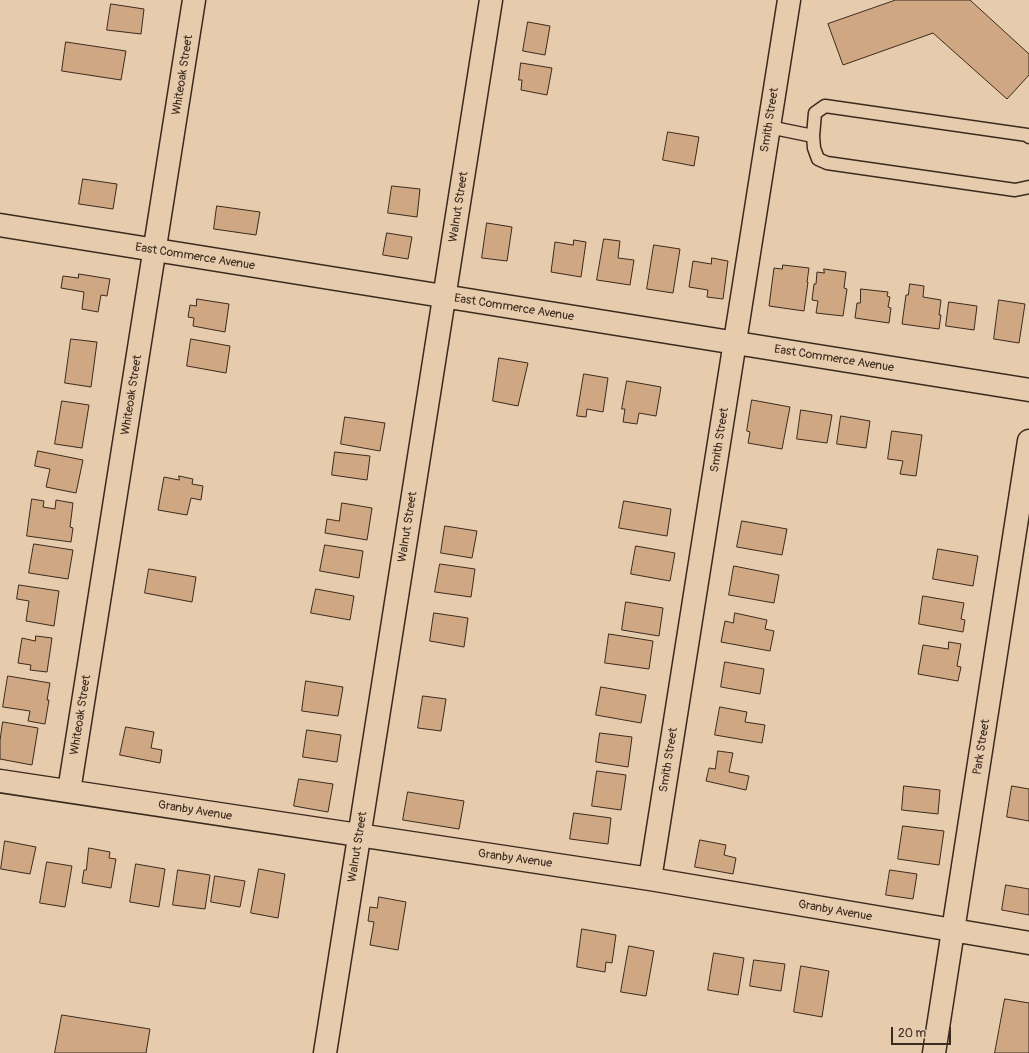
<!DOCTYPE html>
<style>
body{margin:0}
#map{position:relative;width:1029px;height:1053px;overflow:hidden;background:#e6ccad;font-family:Pangolin,sans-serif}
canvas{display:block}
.scale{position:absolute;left:891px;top:1027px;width:60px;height:18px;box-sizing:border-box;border:2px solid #3b2a1e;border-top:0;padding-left:5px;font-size:12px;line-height:14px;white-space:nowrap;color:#3b2a1e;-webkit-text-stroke:3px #e6ccad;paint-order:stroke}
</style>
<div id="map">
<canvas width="1029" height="1053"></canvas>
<div class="scale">20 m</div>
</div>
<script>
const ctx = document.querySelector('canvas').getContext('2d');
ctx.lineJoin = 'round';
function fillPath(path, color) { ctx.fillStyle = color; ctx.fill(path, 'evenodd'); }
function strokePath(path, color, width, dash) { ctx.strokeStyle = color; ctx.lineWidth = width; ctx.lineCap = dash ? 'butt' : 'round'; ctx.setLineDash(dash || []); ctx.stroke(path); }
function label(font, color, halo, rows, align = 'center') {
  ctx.font = font + ' Pangolin,sans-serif'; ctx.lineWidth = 3; ctx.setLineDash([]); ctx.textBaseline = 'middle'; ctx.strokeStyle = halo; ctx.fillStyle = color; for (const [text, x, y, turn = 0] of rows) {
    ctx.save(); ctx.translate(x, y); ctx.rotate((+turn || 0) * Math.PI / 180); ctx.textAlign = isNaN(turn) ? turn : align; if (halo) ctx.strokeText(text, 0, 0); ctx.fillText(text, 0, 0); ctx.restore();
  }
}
const building = new Path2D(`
 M896 0H970L1029 54V75L1007 99 933 33 843 65 828 24Z
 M111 4 144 9 141 34 107 30Z
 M528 22 550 26 545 55 523 51Z
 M66 42 126 51 121 80 62 71Z
 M521 63 552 68 547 95 521 90 522 80H519Z
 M668 132 699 137 694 166 663 160Z
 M83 179 117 184 113 209 79 204Z
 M392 186 420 189 417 217 388 213Z
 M217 206 260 212 256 235 214 229Z
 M487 223 512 227 507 261 482 258Z
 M387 233 412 237 408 259 383 255Z
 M604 239 620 241 618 258 634 260 630 285 597 280Z
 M574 240 586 242 581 277 551 272 555 242 573 245Z
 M654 245 680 249 673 293 647 289Z
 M712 258 728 261 723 299 707 297 708 290 689 287 693 261 711 264Z
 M783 265 809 268 807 282H808L804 311 769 306 774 268 782 269Z
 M824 269 846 272 844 288 847 289 843 316 816 313 818 301 812 300 814 284H816L817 272 824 273Z
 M79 274 110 279 107 296 101 295 98 312 82 309 84 292 61 288 63 276 78 278Z
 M910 284 924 286 923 297 941 300 939 315H941L939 329 902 324 906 295H908Z
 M861 289 888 292 887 296 890 297 888 307 891 308 889 323 855 318 857 303H860Z
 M197 299 229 304 225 332 193 326 194 318 188 317 190 305 196 306Z
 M999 300 1025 304 1019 343 994 339Z
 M949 302 977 306 974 330 946 326Z
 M71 339 97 342 91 387 65 383Z
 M191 339 230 346 226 373 187 366Z
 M499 358 528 363 518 406 493 401Z
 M584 374 608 378 603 412 587 409 586 417 577 416Z
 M627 381 661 387 656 416 639 413 637 424 623 422 625 409H622Z
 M752 400 790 407 782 449 748 443 750 432 747 431Z
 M62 401 89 405 82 448 55 444Z
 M801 410 832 415 827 443 797 439Z
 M841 416 870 421 866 448 837 444Z
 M345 417 385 423 380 451 341 444Z
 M892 431 922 435 916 476 900 474 903 461 888 459Z
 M38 451 83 460 76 493 46 487 50 469 35 466Z
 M335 452 370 456 367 480 332 475Z
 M179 476 193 479 192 484 203 486 201 500 191 498 187 515 158 510 164 477 179 480Z
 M32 499 44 501 43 507 55 509 56 500 73 503 70 527 73 528 71 542 27 536Z
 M624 501 671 509 667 536 619 528Z
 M342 503 372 508 367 540 325 533 327 519 339 521Z
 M742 521 787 529 782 555 737 547Z
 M445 526 477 531 472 558 441 553Z
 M34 544 73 550 68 579 29 573Z
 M325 545 363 551 359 578 320 571Z
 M636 546 675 553 670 581 631 574Z
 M938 549 978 556 973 586 933 579Z
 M440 564 475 569 471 597 435 592Z
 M734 566 779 575 774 603 729 595Z
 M149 569 196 577 192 602 145 593Z
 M19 585 59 591 54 626 26 621 29 601 17 599Z
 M316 589 354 596 350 620 311 613Z
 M923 596 964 603 961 619 965 620 963 632 919 624Z
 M626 602 663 608 659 636 622 630Z
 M434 613 468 618 464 647 430 641Z
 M735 613 767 620 765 629 774 631 770 651 721 642 725 621 733 623Z
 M609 634 653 641 649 669 605 663Z
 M36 636 52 638 47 672 30 670 31 665 18 663 22 638 35 641Z
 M949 642 961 644 957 666 961 667 958 681 918 674 923 645 948 649Z
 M725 662 764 669 760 694 721 687Z
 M8 676 50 683 47 700H49L45 724 28 721 30 711 3 707Z
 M306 681 343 687 338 716 302 711Z
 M601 687 646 695 641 723 596 715Z
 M423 696 446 699 441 731 418 728Z
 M720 707 747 712 745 722 765 725 762 743 715 735Z
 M3 722 38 728 32 765 0 759V741Z
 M126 727 154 732 151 748 162 750 160 763 120 755Z
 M307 730 341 735 337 762 303 757Z
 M600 733 632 737 628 767 596 762Z
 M718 751 733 753 729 772 749 776 746 790 706 781 709 768 715 769Z
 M597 771 626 775 621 810 592 806Z
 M299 779 333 784 328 812 294 806Z
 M904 786 940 790 938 814 902 810Z
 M1012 786 1029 789V821L1007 817Z
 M408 792 464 801 459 829 403 820Z
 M574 813 611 818 608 844 570 839Z
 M903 826 944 831 939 865 898 859Z
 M700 840 726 845 724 855 736 858 733 874 695 867Z
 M5 841 36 847 30 874 1 869Z
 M89 848 110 852 109 858 116 859 111 888 82 883 84 870H86Z
 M47 862 72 866 65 907 40 903Z
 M136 864 165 869 159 907 130 902Z
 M259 869 285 874 278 918 251 913Z
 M178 870 210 875 205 909 173 905Z
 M890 870 917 874 913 899 886 895Z
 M215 876 245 881 240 907 211 902Z
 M1006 885 1029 889V915L1002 910Z
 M379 897 406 902 398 950 370 945 374 922 368 921 370 907 377 908Z
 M582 929 616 935 612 963 606 962 605 972 577 967Z
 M629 946 654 951 646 996 621 992Z
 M714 953 744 958 738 995 708 990Z
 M754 960 785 964 781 991 750 986Z
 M801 966 829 971 822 1017 794 1012Z
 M1005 999 1029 1003V1053H995Z
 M62 1015 150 1029 146 1053H55Z`);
fillPath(building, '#cfa883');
strokePath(building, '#3b2a1e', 1);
const service = new Path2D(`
 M769 127 813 136 814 148 818 159 827 163 1015 190 1029 187
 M813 136 815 113 825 106 1027 135 1029 137`);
const minor = new Path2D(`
 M0 225 1029 390
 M0 781 650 879 1029 943
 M69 791 194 0
 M650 879 789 0
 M325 1053 491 0
 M934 1053 1029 441`);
strokePath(service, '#3b2a1e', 15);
strokePath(minor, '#3b2a1e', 25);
strokePath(service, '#e6ccad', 12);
strokePath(minor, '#e6ccad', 22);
label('12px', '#3b2a1e', '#e6ccad', [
 ["Whiteoak Street",183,75,-81],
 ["Smith Street",770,120,-81],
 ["Walnut Street",459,207,-81],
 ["East Commerce Avenue",195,257,9],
 ["East Commerce Avenue",514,308,9],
 ["East Commerce Avenue",834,359,9],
 ["Whiteoak Street",132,395,-81],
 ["Smith Street",720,440,-81],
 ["Walnut Street",408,527,-81],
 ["Whiteoak Street",81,715,-81],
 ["Park Street",982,747,-81],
 ["Smith Street",669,760,-81],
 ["Granby Avenue",195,811,9],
 ["Walnut Street",358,847,-81],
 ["Granby Avenue",515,859,8],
 ["Granby Avenue",835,911,10]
]);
</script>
